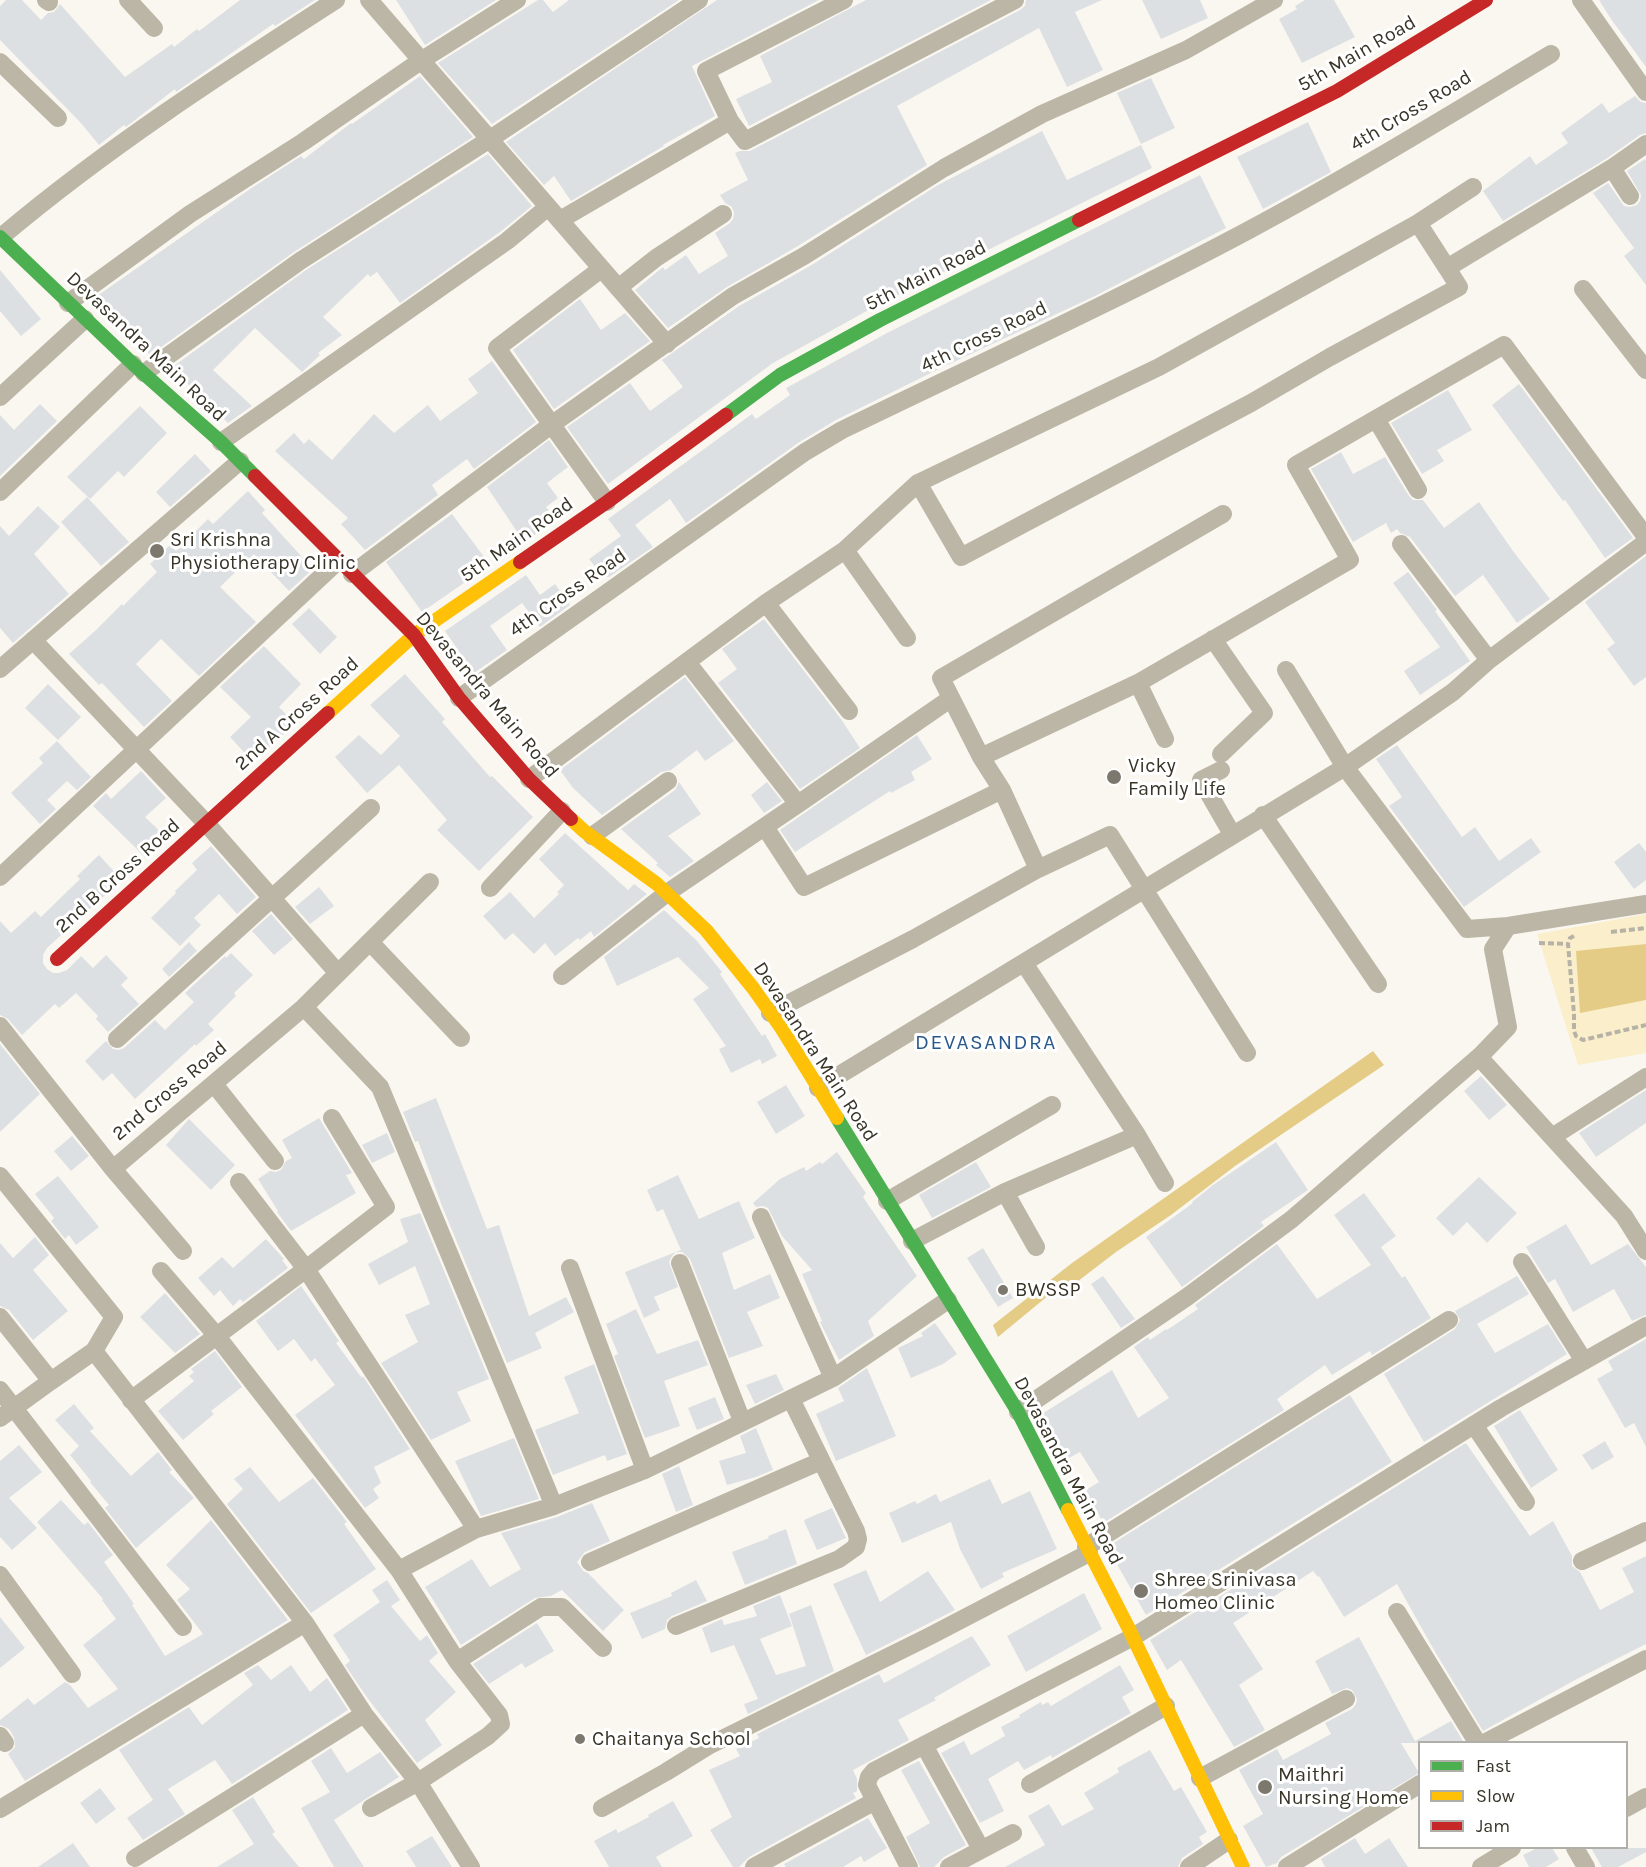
<!DOCTYPE html>
<style>
body{margin:0}
#map{position:relative;width:1646px;height:1867px;overflow:hidden;background:#faf7f0;font-family:Karla,sans-serif}
canvas{display:block}
.legend{position:absolute;left:1418px;top:1741px;width:210px;height:108px;box-sizing:border-box;background:#fff;border:2px solid #afaea9;margin:0;padding:8px 10px;list-style:none;font-size:18px;color:#383427}
.legend li{display:flex;align-items:center;gap:12px;height:30px}
.legend b{width:30px;border:2px solid #afaea9}
</style>
<div id="map">
<canvas width="1646" height="1867"></canvas>
<ul class="legend">
<li><b style="height:8px;background:#4caf50"></b>Fast</li>
<li><b style="height:8px;background:#ffc107"></b>Slow</li>
<li><b style="height:8px;background:#c62828"></b>Jam</li>
</ul>
</div>
<script>
const ctx = document.querySelector('canvas').getContext('2d');
ctx.lineJoin = 'round';
function fillPath(path, color) { ctx.fillStyle = color; ctx.fill(path, 'evenodd'); }
function strokePath(path, color, width, dash) { ctx.strokeStyle = color; ctx.lineWidth = width; ctx.lineCap = dash ? 'butt' : 'round'; ctx.setLineDash(dash || []); ctx.stroke(path); }
function label(font, color, halo, rows, align = 'center') {
  ctx.font = font + ' Karla,sans-serif'; ctx.lineWidth = 6; ctx.setLineDash([]); ctx.textBaseline = 'middle'; ctx.strokeStyle = halo; ctx.fillStyle = color; for (const [text, x, y, turn = 0] of rows) {
    ctx.save(); ctx.translate(x, y); ctx.rotate((+turn || 0) * Math.PI / 180); ctx.textAlign = isNaN(turn) ? turn : align; if (halo) ctx.strokeText(text, 0, 0); ctx.fillText(text, 0, 0); ctx.restore();
  }
}
fillPath(new Path2D(`
 M1646 914V944L1576 952 1634 1001 1646 1000V1053L1578 1065 1537 934Z`), '#fbeecb');
fillPath(new Path2D(`
 M1646 944V1000L1580 1013 1576 951Z
 M1373 1051 1384 1065 1235 1166 1171 1215 1116 1252 1069 1288 1055 1290 998 1337 993 1325 1072 1263Z`), '#e4cc86');
fillPath(new Path2D(`
 M6 0H22L41 20 48 13 54 12 60 4 125 77 172 44 174 47 197 29 199 31 240 0H315L275 26 273 24 176 92 175 89 126 127 124 125 99 145 80 122 0 40V6Z
 M396 0H496L425 45Z
 M538 0H543L553 12 569 0H679L492 124 438 63Z
 M717 0H819L692 66 715 116 663 145 664 146 571 201 554 176 544 185 506 142Z
 M866 0H991L749 126 736 99 772 82 760 56Z
 M1026 0H1102L1075 12 1103 70 1067 87 1039 28 897 106 927 165 798 246 727 287 668 328 635 290 663 267 665 270 686 255 699 274 728 256 715 233 730 223 733 219 734 213 732 207 725 203 720 195 748 180 735 153 740 151H750L1020 10 1025 6Z
 M1142 0H1200L1208 18 1161 39Z
 M1305 0H1334L1355 37 1302 63 1279 19 1297 9 1295 6Z
 M1599 0H1646V67L1611 19Z
 M420 76 473 137 294 252 150 355 113 314 111 315 97 296 250 189 301 156 304 159 351 123 352 124Z
 M1151 78 1175 128 1141 144 1117 93Z
 M1635 96 1641 102 1646 103V133L1640 135 1606 159 1503 221 1483 191 1530 156 1536 165 1568 143 1561 133 1602 103 1609 113Z
 M1308 122 1331 172 1263 209 1237 157Z
 M1042 131 1067 180 1141 145 1152 168 874 307 773 363 608 484 567 427 630 383 650 411 683 387 662 360 739 306 810 266 938 185Z
 M488 154 532 206 500 232 400 303 377 272 370 277 368 274 323 317 342 335 318 353 320 355 302 372 255 328 213 370 252 406 228 423 171 368 306 270Z
 M1645 159 1646 161V285L1624 256 1634 248 1593 193 1608 183 1624 206 1630 207 1637 205 1640 201 1641 195 1627 171Z
 M1200 175 1226 228 1093 297 943 367 836 420 798 443 686 523 670 499 635 525 653 547 609 577H603L589 559 621 536 608 519 752 414 756 419 790 395 786 388 788 387 887 333Z
 M0 270 41 319 21 336 0 311Z
 M580 299 601 330 625 313 650 341 554 409 513 350Z
 M492 361 536 422 474 469 467 459 432 485 438 495 365 550 341 524 348 518 275 451 294 433 304 444 309 439 332 460 374 414 394 433 428 405 440 421 478 393 468 379Z
 M1519 384 1633 538 1605 558 1565 500 1563 501 1492 405Z
 M1448 390 1472 430 1437 450 1444 461 1422 474 1391 423Z
 M40 404 57 421 0 476V415L14 430Z
 M140 406 167 433 124 477 118 471 90 499 67 477Z
 M549 440 568 467 547 483 558 498 546 507 556 520 524 542 487 487Z
 M1341 452 1353 474 1385 457 1409 496 1413 500H1423L1444 528 1479 502 1513 551 1550 599 1517 623 1483 575 1455 596 1410 537 1400 533 1397 529 1391 533 1386 523 1353 542 1311 469Z
 M195 454 211 471 170 507 156 492Z
 M248 491 265 510 262 513 313 569 289 591 254 554 220 587 256 622 199 676 161 639 136 664 172 701 144 727 102 683 99 685 69 654 95 631 122 604 123 606 157 572 150 564 170 545 176 551 208 519 213 524Z
 M87 497 129 542 101 566 61 522Z
 M38 506 60 527 34 554 69 594 13 643 0 628V526L9 536Z
 M452 514 490 565 422 612 386 562Z
 M1646 556V677L1634 686 1607 649 1615 643 1585 602Z
 M1408 572 1437 610 1435 611 1470 661 1420 695 1404 671 1440 647 1393 583Z
 M526 575 540 595 555 584 570 605 540 627 522 603 490 626 507 650 474 673 445 631Z
 M309 608 337 637 320 654 292 624Z
 M764 619 841 719 860 748 800 789 718 683 737 669 722 649Z
 M264 646 301 684 279 707 295 724 253 762 230 737 251 717 220 687Z
 M405 674 445 719 442 722 490 777 492 776 533 817 479 871 437 830 447 820 399 765 367 793 335 757 359 735 381 755 400 736 370 705Z
 M685 677 734 741 705 761 697 750 671 770 661 772 602 815 573 788 560 770Z
 M48 684 81 717 58 740 25 708Z
 M917 735 932 759 911 772 915 780 891 793 890 791 795 852 780 830Z
 M57 741 91 777 77 790 67 781 47 800 56 809 40 824 11 793 43 763 39 758Z
 M1397 745 1462 837 1475 827 1499 861 1531 838 1541 852 1464 907 1389 806 1402 797 1376 759Z
 M141 771 166 798 145 817 168 839 147 859 93 806 106 793 111 799Z
 M679 782 701 814 668 836 694 861 670 877 656 865 658 863 621 829 675 790Z
 M767 782 782 801 764 813 751 795Z
 M565 833 628 890 634 884 647 894 594 937 591 931 580 940 578 938 555 956 545 943 534 954 513 933 505 940 483 916 510 892 534 918 559 894 557 892 564 885 539 859Z
 M1639 843 1646 852V880L1634 889 1614 862Z
 M211 846 256 897 237 914 219 894 194 918 201 925 180 946 151 918 176 893 175 891 197 870 192 863Z
 M99 855 122 880 47 948 43 955V963L47 969 53 973H59L67 970 81 956 93 968 106 955 128 978 121 985 139 1004 108 1032 96 1019 98 1016 76 993 59 1008 55 1004 22 1035 8 1019 0 1015V921L11 933 35 911 41 917 80 879 77 876Z
 M319 887 334 906 310 924 295 907Z
 M664 910 696 940 722 972 720 974 762 1036 765 1034 777 1056 762 1064 760 1059 731 1073 719 1049 726 1046 693 999 709 988 678 957 617 986 604 957Z
 M271 914 293 939 274 955 252 931Z
 M189 942 197 951 169 977 162 969Z
 M231 953 253 975 234 993 236 996 208 1024 214 1030 196 1046 195 1044 135 1099 112 1073 103 1081 85 1061 106 1041 113 1049 119 1050 124 1048 155 1020 165 1030 194 1002 185 993 225 956 226 958Z
 M0 1044 40 1094 0 1132Z
 M1481 1076 1507 1105 1489 1120 1464 1091Z
 M786 1085 805 1116 776 1134 757 1102Z
 M1646 1090V1123L1596 1157 1579 1133Z
 M436 1098 487 1229 499 1225 529 1316 566 1297 574 1312 535 1333 542 1348 507 1363 442 1206 418 1141 415 1142 403 1112Z
 M319 1118 352 1173 346 1175 356 1193 291 1231 277 1212 278 1211 258 1179 270 1171 276 1172 281 1170 286 1161 292 1158 282 1140Z
 M189 1119 235 1165 211 1190 166 1145Z
 M387 1133 395 1152 372 1163 362 1145Z
 M72 1136 89 1156 71 1171 54 1151Z
 M1276 1142 1308 1190 1261 1222 1264 1226 1182 1287 1146 1237 1193 1203 1192 1202 1213 1185Z
 M837 1152 866 1193 863 1197 917 1276 868 1321 874 1336 839 1360 820 1322 822 1321 802 1274 812 1270 782 1236 768 1208 763 1206 756 1207 753 1203 780 1179 804 1167 806 1171 820 1162 822 1164Z
 M976 1162 991 1187 932 1218 919 1195Z
 M678 1175 699 1219 739 1201 755 1238 722 1253 734 1290 770 1274 780 1298 747 1312 763 1346 729 1358 690 1259 682 1252H676L672 1256 669 1262 678 1287 654 1297 660 1310 644 1318 625 1272 681 1250 663 1209 657 1212 647 1190Z
 M58 1176 99 1227 76 1245 69 1235 65 1239 51 1221 54 1218 35 1194Z
 M1479 1177 1517 1213 1487 1243 1467 1222 1453 1236 1436 1218Z
 M1364 1193 1396 1236 1381 1247 1402 1278 1405 1276 1431 1318 1372 1355 1370 1351 1332 1375 1325 1365 1277 1399 1284 1410 1103 1523 1086 1490 1099 1482 1080 1452 1063 1461 1037 1417 1112 1370 1138 1418 1169 1398 1134 1347 1148 1337 1150 1340 1166 1329 1167 1330 1198 1309 1195 1305 1277 1244 1317 1299 1371 1265 1334 1215Z
 M420 1213 489 1379 457 1392 471 1421 431 1440 381 1363 418 1342 405 1315 430 1304 415 1266 379 1285 368 1264 408 1242 400 1219Z
 M1566 1224 1591 1265 1628 1244 1646 1267V1315L1632 1321 1614 1289 1573 1312 1555 1279 1548 1283 1526 1247Z
 M35 1237 49 1255 33 1270 68 1311 33 1340 9 1310 0 1306V1243L13 1258Z
 M266 1239 284 1259 282 1260 288 1268 243 1302 240 1299 233 1306 220 1290 214 1296 198 1278 222 1257 233 1268Z
 M983 1248 1013 1298 998 1307 967 1258Z
 M1103 1276 1135 1319 1121 1328 1091 1284Z
 M1517 1276 1529 1294 1477 1324 1495 1353 1548 1324 1567 1354 1424 1442 1384 1374 1455 1329 1460 1320 1455 1311Z
 M301 1286 339 1341 336 1343 362 1378 363 1376 410 1449 374 1467 381 1483 373 1489 379 1498 365 1508 295 1415 335 1385 315 1358 311 1362 294 1339 278 1351 256 1321Z
 M165 1293 200 1334 175 1353 140 1317Z
 M636 1309 657 1354 698 1340 708 1365 664 1381 680 1426 645 1438 614 1356 618 1354 606 1324Z
 M935 1323 957 1354 943 1364 911 1378 898 1348 923 1336 921 1333Z
 M1646 1339V1447L1634 1423 1625 1428 1597 1379 1613 1370 1608 1361Z
 M215 1351 242 1387 211 1411 214 1414 183 1440 158 1411 194 1381 189 1376 194 1372 191 1369Z
 M594 1364 627 1454 607 1461 605 1455 553 1475 535 1430 579 1413 564 1377Z
 M867 1368 896 1436 836 1461 816 1414 844 1401 838 1388Z
 M776 1374 784 1390 755 1404 746 1385Z
 M1350 1395 1392 1462 1146 1615 1107 1547Z
 M715 1397 724 1419 697 1430 688 1408Z
 M74 1404 94 1428 90 1431 131 1476 158 1452 172 1470 169 1472 194 1498 136 1548 105 1508 109 1505 90 1482 91 1481 70 1455 79 1446 55 1420Z
 M1520 1410 1558 1470 1531 1488 1494 1426Z
 M756 1428 773 1470 756 1477 727 1485 719 1461 746 1453 740 1436Z
 M514 1438 539 1499 481 1516 455 1461Z
 M1605 1441 1614 1457 1592 1470 1582 1455Z
 M1466 1443 1530 1536 1553 1521 1572 1556V1566L1580 1572 1600 1610 1634 1592 1622 1568 1646 1556V1644L1575 1680 1483 1731 1434 1650 1397 1584 1344 1617 1319 1576 1318 1577 1313 1571 1233 1623 1263 1669 1239 1685 1265 1730 1234 1747 1181 1660 1167 1670 1150 1640Z
 M19 1445 42 1472 9 1498 37 1528 12 1550 0 1537V1461Z
 M679 1466 693 1505 676 1512 662 1474Z
 M250 1467 279 1502 313 1478 347 1522 344 1524 376 1569 311 1613 227 1504 243 1489 234 1479Z
 M990 1479 1002 1504 1030 1491 1057 1549 1002 1573 1004 1577 981 1589 960 1549 951 1522 902 1543 889 1513 915 1501 917 1504 936 1494 940 1502Z
 M61 1500 84 1525 88 1522 113 1555 104 1562 134 1604 132 1605 165 1656 203 1634 177 1600 190 1589 166 1565 211 1520 288 1620 25 1781 8 1754 15 1747 14 1737 9 1729 0 1725V1720L28 1698 34 1705 65 1682 70 1685 88 1708 118 1689 83 1645 116 1619 102 1600 103 1599 37 1522Z
 M592 1503 610 1541 585 1552 577 1562 583 1571 588 1573 624 1610 603 1631 562 1590 551 1596 535 1598 461 1645 425 1587 472 1559 490 1587 521 1569 501 1533 557 1517Z
 M832 1508 846 1538 817 1550 804 1521 806 1519Z
 M786 1529 797 1564 745 1585 732 1552 769 1538 768 1536Z
 M866 1570 880 1602 928 1571 955 1610 866 1655 833 1584Z
 M387 1580 400 1600 391 1606 420 1641 427 1635 438 1653 429 1661 456 1692 425 1720 442 1745 417 1763 366 1696 345 1665 350 1661 333 1635 380 1602 372 1590Z
 M696 1580 707 1601 672 1616 667 1620 665 1629 642 1639 630 1613 672 1596 671 1593Z
 M1084 1593 1102 1629 1026 1672 1007 1636Z
 M780 1595 792 1626 760 1639 776 1675 806 1666 789 1614 811 1605 834 1671 748 1714 744 1704 758 1699 734 1645 711 1653 702 1628 722 1619 724 1625 757 1616 753 1606Z
 M0 1617 25 1648 0 1668Z
 M537 1623 554 1651 525 1668 522 1663 489 1684 473 1664Z
 M972 1636 991 1665 934 1698 936 1700 898 1720 909 1740 853 1770 857 1779V1791L853 1793 856 1798 749 1857 739 1867H733L710 1830 732 1817 709 1770 740 1756 736 1749 759 1738 757 1734 879 1674 884 1683Z
 M1359 1637 1415 1741 1451 1721 1464 1743H1401L1419 1773 1281 1857 1277 1863 1266 1867 1243 1826 1263 1814 1239 1770 1277 1749 1283 1760 1331 1734 1325 1723 1352 1709 1356 1704 1357 1699 1352 1690 1347 1688 1332 1694 1315 1661Z
 M258 1665 271 1680 291 1665 310 1692 327 1678 348 1710 232 1784 215 1760 168 1789 185 1814 143 1840 127 1818 153 1800 119 1750 189 1707 202 1725 253 1685 244 1673Z
 M1120 1665 1134 1690 1122 1697 1131 1713 1052 1758 1051 1755 1024 1770 1018 1761 988 1779 1004 1811 980 1823 941 1753 964 1741 971 1755 1005 1736 1001 1727 1020 1717 1019 1715 1041 1702 1042 1705 1048 1702 1051 1706Z
 M331 1748 347 1773 380 1752 399 1777 334 1820 364 1867H334L301 1808 330 1792 311 1761Z
 M1150 1750 1174 1791 1181 1787 1207 1832 1199 1837 1203 1844 1182 1858 1178 1867H1005L1045 1845 1028 1816 1049 1804 1062 1826 1094 1809 1084 1793 1119 1772 1117 1768Z
 M919 1761 966 1845 944 1857 934 1867H920L906 1837 930 1823 901 1770Z
 M100 1788 116 1809 96 1824 80 1803Z
 M253 1797 275 1832 272 1834 299 1867H217L254 1844 232 1810Z
 M673 1801 693 1836 656 1857 662 1867H609L594 1841 616 1829 618 1833 649 1817 648 1815Z
 M868 1818 887 1848 864 1862 861 1856 843 1867H786L784 1864Z
 M432 1836 452 1867H416L406 1851Z
 M1355 1838 1365 1854 1389 1838 1408 1867H1325L1321 1859Z
 M73 1843 90 1867H38Z
 M1537 1848H1552L1559 1859 1546 1867H1529L1523 1855Z
 M1591 1848H1646V1852L1618 1867H1602Z`), '#dde0e2');
strokePath(new Path2D(`
 M1611 932 1646 928
 M1574 936 1570 938 1568 944 1574 1014V1031L1576 1036 1583 1040 1646 1025
 M1539 943 1568 944`), '#b7b2a6', 4, [6, 3]);
strokePath(new Path2D(`
 M46 0 49 2
 M128 0 154 28
 M369 0 667 344
 M844 0 706 71 730 121 745 141 1015 0
 M1581 0 1646 92
 M0 62 58 118
 M1612 168 1630 196
 M560 220 730 121
 M1418 223 1473 187
 M1 237C105 149 221 74 336 0
 M601 269 497 348 607 502
 M618 288 656 258 723 214
 M1583 289 1646 370
 M68 303 190 214 303 142 422 60 517 0
 M144 373 300 261 490 139 699 0
 M0 397 85 319
 M1376 419 1418 490
 M221 442 507 241 548 207
 M918 483 1159 367 1418 223 1447 268 1612 168 1646 144
 M0 492 133 364
 M845 550 907 638
 M352 574 551 425 733 296 804 256 944 168 1042 114 1186 50 1274 0
 M766 603 849 711
 M1213 639 1264 713 1221 754
 M33 640 205 822 337 972
 M1489 660 1646 542
 M687 662 798 804 950 699
 M0 669 240 461
 M1286 670 1345 767 1467 929 1508 926
 M1138 683 1165 739
 M459 698 805 452 842 430C978 364 1116 301 1249 230 1352 175 1451 114 1551 54
 M981 757 1138 683 1350 560 1296 465 1504 345 1646 537
 M1221 770 1201 780 1232 834
 M529 779 766 603 845 550 918 483 961 557 1251 403 1330 357 1459 287 1447 268
 M1263 815 1378 984
 M765 827 804 887 1002 790
 M592 836 668 781
 M1038 869 1002 790 981 757 941 678 1223 514
 M0 877 338 561
 M490 888 562 811
 M370 942 461 1038
 M1024 963 1137 1135 1165 1183
 M562 976 667 893 798 804
 M304 1007 380 1087 554 1506
 M770 1013 913 939 1038 869 1110 835 1247 1053
 M0 1026 113 1169 304 1007 430 882
 M117 1039 371 808
 M1479 1057 1624 1216 1646 1251
 M214 1084 275 1161
 M818 1088 1345 767 1453 692 1489 660 1401 544
 M1552 1137 1646 1077
 M113 1169 183 1251
 M0 1176 114 1317 94 1351 305 1623 364 1714 418 1782 488 1736 501 1724 499 1715 457 1661 399 1570 476 1529 306 1269 239 1182
 M1005 1192 1036 1247
 M887 1201 1052 1105
 M912 1241 1005 1192 1137 1135
 M1522 1262 1584 1361
 M680 1263 742 1421
 M570 1268 645 1470
 M161 1271 216 1335 399 1570
 M0 1317 51 1381 0 1418
 M833 1378 948 1300
 M51 1381 94 1351
 M0 1390 183 1627
 M131 1400 306 1269 386 1207 332 1118
 M1018 1412 1187 1297 1292 1219 1481 1055 1508 1027 1493 949 1508 926 1646 904
 M1474 1425 1526 1502
 M476 1529 554 1506 645 1470 833 1378 761 1217
 M1086 1547 1449 1320
 M1582 1561 1646 1531
 M590 1562 821 1461
 M0 1575 72 1674
 M1397 1612 1477 1742
 M676 1626 839 1559 856 1547 858 1539 856 1531 791 1399
 M457 1661 541 1607H562L603 1648
 M0 1736 5 1743
 M1486 1742 1646 1659
 M924 1745 981 1849
 M1200 1778 1346 1699
 M1030 1784 1166 1706
 M371 1808 418 1782 471 1867
 M602 1808 666 1772 708 1746 930 1636 1089 1553
 M1626 1808 1646 1797
 M0 1809 305 1623
 M1575 1848 1586 1867
 M135 1858 364 1714
 M754 1867 875 1801
 M909 1867 867 1785 869 1777 874 1771 1133 1637 1501 1408 1646 1326
 M949 1867 1013 1833
 M1189 1867 1229 1840
 M1287 1867 1420 1784
 M1481 1867 1512 1848`), '#bcb6a7', 18);
strokePath(new Path2D(`
 M0 237 133 364 221 442 255 476
 M726 415 780 375 880 320 1079 220
 M837 1118 1018 1412 1068 1510`), '#4caf50', 14);
strokePath(new Path2D(`
 M328 713 414 635 520 562
 M571 819 584 831 657 884 706 930 753 988 782 1029 837 1118
 M1068 1510 1129 1629 1243 1867`), '#ffc107', 14);
strokePath(new Path2D(`
 M1079 220 1337 91 1486 0
 M255 476 414 635 459 698 529 779 571 819
 M520 562 607 502 726 415
 M57 959 328 713`), '#c62828', 14);
for (const [x, y, r, color] of [
 [157,551,8,"#7c786d"],
 [1114,777,8,"#7c786d"],
 [1003,1290,6,"#7c786d"],
 [1141,1591,8,"#7c786d"],
 [580,1739,6,"#7c786d"],
 [1265,1787,8,"#7c786d"]
]) { const dot = new Path2D(); dot.arc(x, y, r, 0, 2 * Math.PI); ctx.fillStyle = color; ctx.fill(dot); strokePath(dot, '#fff', 2); }
label('20px', '#383427', '#fff', [
 ["5th Main Road",1357,54,-30],
 ["4th Cross Road",1411,111,-31],
 ["5th Main Road",926,276,-27],
 ["4th Cross Road",984,337,-26],
 ["Devasandra Main Road",146,347,43],
 ["5th Main Road",517,540,-35],
 ["4th Cross Road",568,593,-35],
 ["Devasandra Main Road",487,695,50],
 ["2nd A Cross Road",297,714,-42],
 ["2nd B Cross Road",118,876,-42],
 ["Devasandra Main Road",815,1052,57],
 ["2nd Cross Road",170,1091,-40],
 ["Devasandra Main Road",1068,1471,62]
]);
label('20px', '#383427', '#fff', [
 ["Sri Krishna",170,540],
 ["Physiotherapy Clinic",170,563],
 ["Vicky",1128,766],
 ["Family Life",1128,789],
 ["BWSSP",1015,1290],
 ["Shree Srinivasa",1154,1580],
 ["Homeo Clinic",1154,1603],
 ["Chaitanya School",592,1739],
 ["Maithri",1278,1775],
 ["Nursing Home",1278,1798]
], 'left');
ctx.letterSpacing = '1.5px';
label('21px', '#29588c', '#fff', [
 ["DEVASANDRA",986,1043]
]);
ctx.letterSpacing = '0px';
</script>
